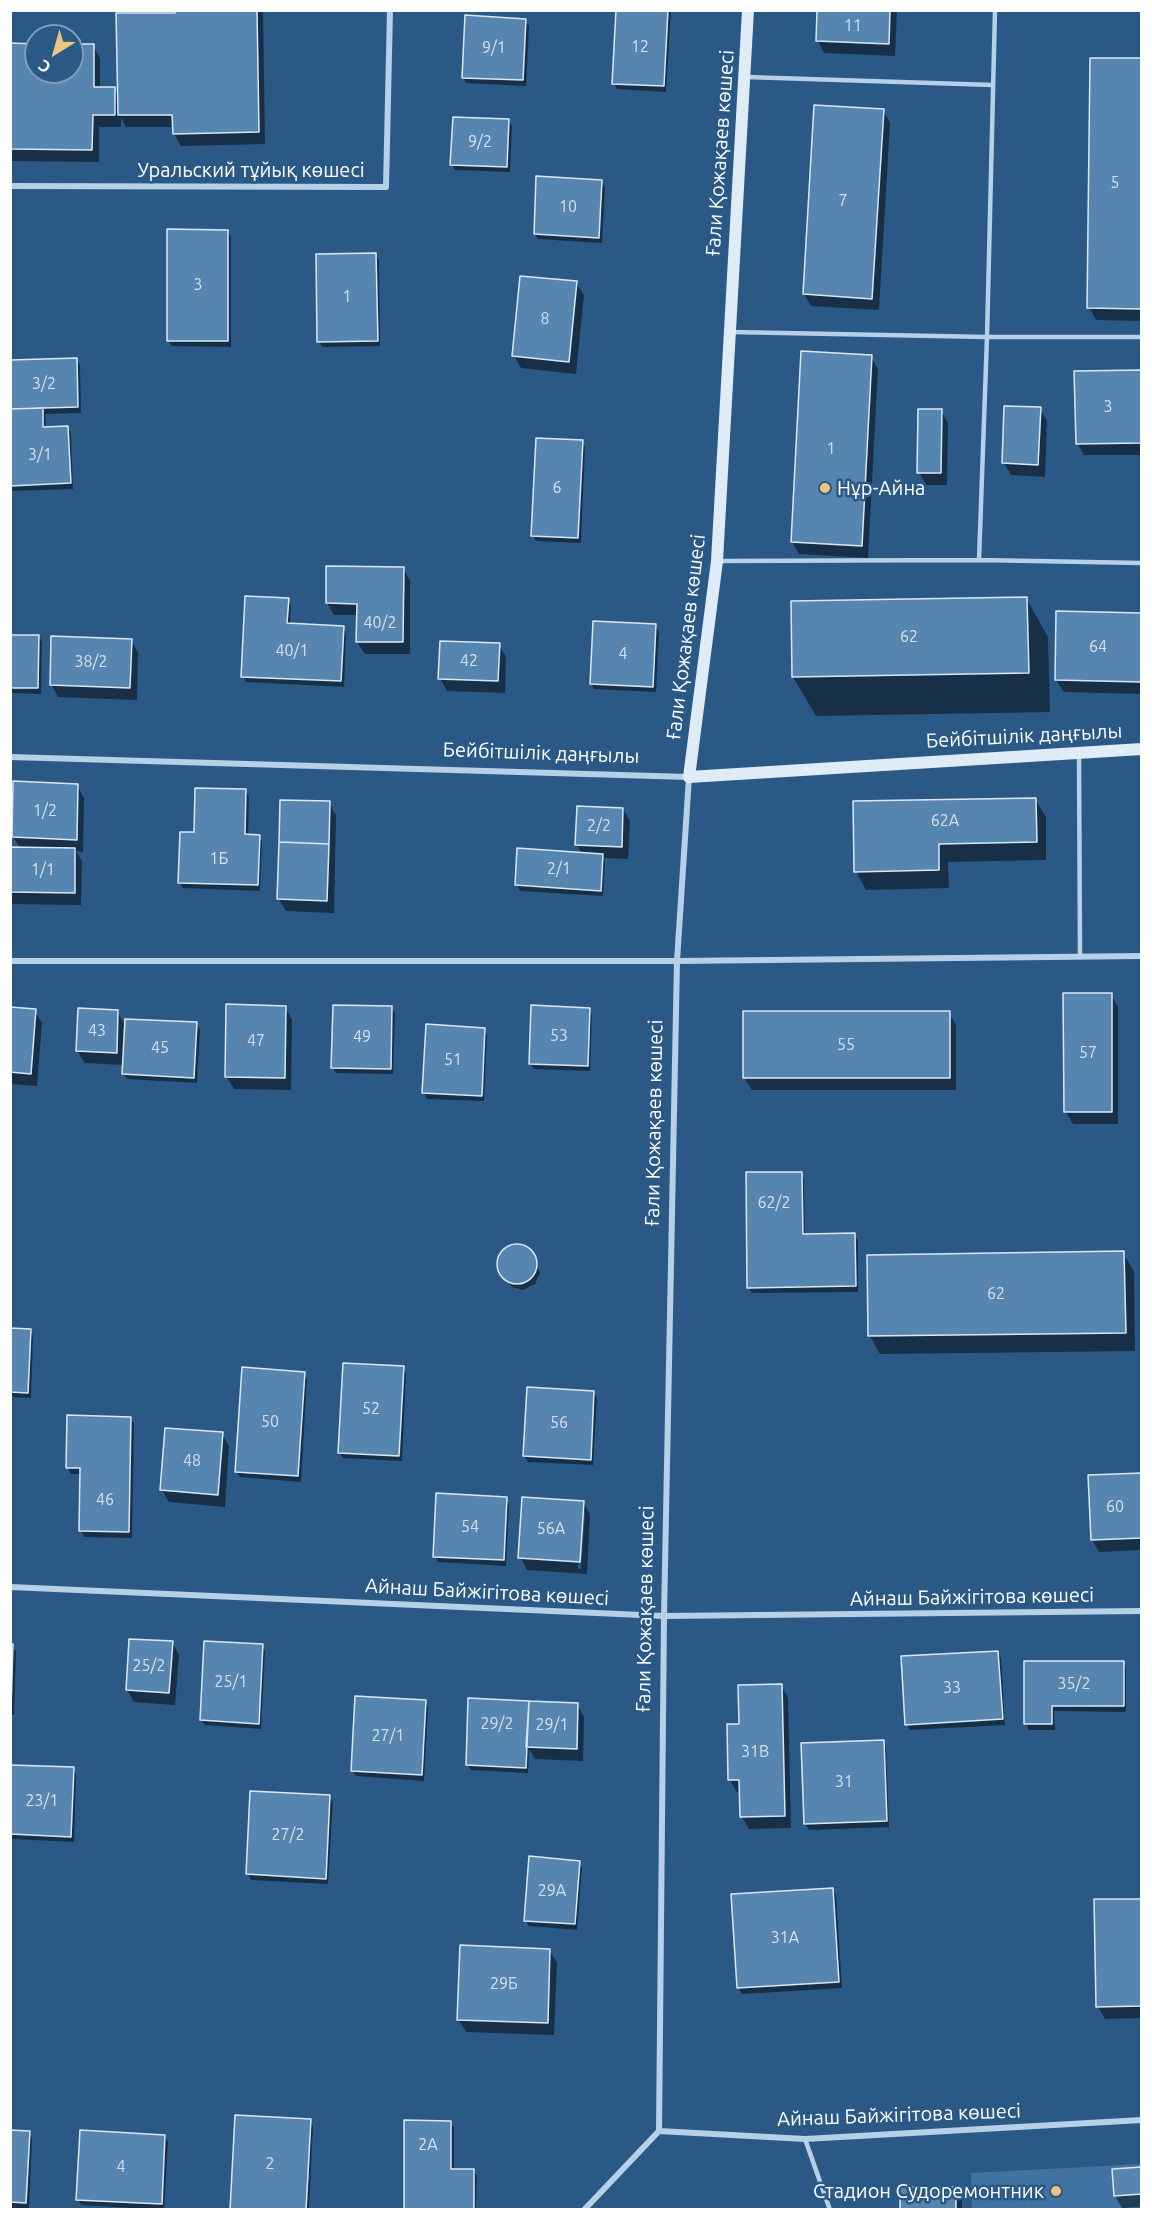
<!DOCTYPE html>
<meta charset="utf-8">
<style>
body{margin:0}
#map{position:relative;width:1152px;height:2220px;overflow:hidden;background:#2b5986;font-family:Ubuntu,sans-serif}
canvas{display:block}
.frame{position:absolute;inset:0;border:12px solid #fff;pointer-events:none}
.north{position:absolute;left:24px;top:24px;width:60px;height:60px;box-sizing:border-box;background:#2b5986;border:2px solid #809bb6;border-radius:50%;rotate:217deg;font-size:16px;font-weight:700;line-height:24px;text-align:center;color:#fff}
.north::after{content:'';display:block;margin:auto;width:21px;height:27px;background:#edc57e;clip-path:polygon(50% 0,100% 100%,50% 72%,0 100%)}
</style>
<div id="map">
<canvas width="1152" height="2220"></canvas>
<div class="frame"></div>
<div class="north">С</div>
</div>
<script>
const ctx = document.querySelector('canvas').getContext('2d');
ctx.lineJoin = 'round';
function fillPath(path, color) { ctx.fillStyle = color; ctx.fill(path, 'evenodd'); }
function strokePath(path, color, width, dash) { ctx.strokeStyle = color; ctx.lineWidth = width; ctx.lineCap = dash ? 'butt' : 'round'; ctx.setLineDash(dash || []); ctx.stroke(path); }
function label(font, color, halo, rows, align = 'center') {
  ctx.font = font + ' Ubuntu,sans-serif'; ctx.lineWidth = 5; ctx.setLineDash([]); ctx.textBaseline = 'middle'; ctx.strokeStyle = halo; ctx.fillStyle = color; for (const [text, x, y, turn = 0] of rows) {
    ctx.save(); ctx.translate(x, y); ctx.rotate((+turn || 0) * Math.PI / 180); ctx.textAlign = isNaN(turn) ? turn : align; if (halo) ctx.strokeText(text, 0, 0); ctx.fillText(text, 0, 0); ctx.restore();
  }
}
fillPath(new Path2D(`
 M1141 2164V2209H972L971 2173Z`), '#4073a2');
fillPath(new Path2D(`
 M176 10H263L265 144 181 146 174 134V127H126L121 118V127H99V162L10 161V45H36V72H72V45L93 46 100 58V89H114L119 97 176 14Z
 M618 10H671L666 92 617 89 614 83Z
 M819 10H897L895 56 824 53 817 40Z
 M525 20 529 26 526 86 466 83 463 77Z
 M1142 60V321L1096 320 1089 307Z
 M883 110 890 123 879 310 811 306 804 294Z
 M508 120 512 126 510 172 455 170 452 164Z
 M601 181 605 187 602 243 538 239 535 234Z
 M228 231 231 237V347L172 346 168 341Z
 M375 254 379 260 380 346 322 347 319 341Z
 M576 283 584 295 576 374 521 368 514 356Z
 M871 357 878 369 868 558 799 554 792 542Z
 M76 359 80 365 81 413 45 414 46 428 67 427 71 433 73 489 10 491V361Z
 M1142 372V455H1084L1077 443Z
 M1040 409 1047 421 1045 477 1011 475 1004 463Z
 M941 411 948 423 947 485H926L919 472Z
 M582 442 585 447 581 543 536 541 533 535Z
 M403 568 410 581V654H365L357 642 358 615H334L327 603Z
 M1026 598 1048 637 1050 712 816 716 793 677 792 602Z
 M288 599 291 605 290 625 343 628 346 633 344 687 246 682 243 676Z
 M1142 614V694L1064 692 1056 680Z
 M655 626 659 631 656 692 594 689 591 683Z
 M10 636H39L42 642 41 694 10 693Z
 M131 640 138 653 137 700 58 697 51 684Z
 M499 645 506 657 505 693 447 691 440 678Z
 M77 785 84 798 83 852 76 851 82 861 81 905 10 904V848H20L13 837Z
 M246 791 249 797 248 836H259L262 842 260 891 183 888 179 882 195 834Z
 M1035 799 1046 817V860L948 862 949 888 866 890 856 871Z
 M329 803 336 815 334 913 286 911 279 899Z
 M623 809 630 821 628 859 604 858 605 861 603 896 520 891 517 885 582 854 577 845Z
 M1111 994 1118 1007V1124H1073L1066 1112 1065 995Z
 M285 1007 292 1020 291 1090 234 1089 226 1076Z
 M391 1008 395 1013 393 1074 336 1073 333 1067Z
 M10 1009 35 1011 42 1023 37 1086 10 1084Z
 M589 1009 592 1015 590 1071 534 1069 530 1064Z
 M117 1011 126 1027 196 1024 200 1029 197 1083 127 1079 124 1074V1065L85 1063 77 1051Z
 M949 1013 956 1025V1090H752L744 1078Z
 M484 1029 487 1035 484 1101 427 1099 424 1093Z
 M801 1173 804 1179 805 1235H854L858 1240V1292L752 1293 749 1288Z
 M517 1245 523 1246 533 1254 540 1273 535 1284 523 1290 512 1287 500 1272 499 1261 505 1250Z
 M1123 1253 1134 1271 1135 1351 880 1354 870 1336Z
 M10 1329 30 1330 33 1336 31 1398 10 1397Z
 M403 1367 406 1373 402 1461 343 1458 339 1452Z
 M304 1373 307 1379 301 1482 240 1477 236 1472Z
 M593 1392 597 1398 593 1465 528 1462 524 1456Z
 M131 1418 134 1424 132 1538 84 1537 81 1531 82 1474H71L68 1468Z
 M222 1434 229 1446 225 1507 169 1502 162 1490Z
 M1142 1474V1550L1099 1552 1092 1540Z
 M506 1499 509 1505 506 1566 438 1562 435 1556Z
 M583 1502 590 1514 587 1574 527 1570 520 1557ZM582 1512H585L581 1569H578Z
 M172 1642 179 1655 175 1705 134 1702 127 1690Z
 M10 1645 16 1651 14 1715H10Z
 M262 1646 265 1651 261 1729 205 1725 201 1720Z
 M997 1652 1001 1658 1005 1725 910 1730 907 1724Z
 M1123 1662 1126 1668V1712L1054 1711 1055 1730H1029L1026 1724V1663Z
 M781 1685 788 1698 791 1828 749 1829 742 1817 741 1792H737L729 1779 741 1725Z
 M425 1702 428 1707 424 1781 356 1776 353 1771Z
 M577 1704 584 1717 583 1761 535 1759 529 1749 528 1773 471 1770 467 1764Z
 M883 1742 886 1748 889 1827 809 1830 805 1824Z
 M73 1769 76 1774 74 1842 12 1839 10 1780Z
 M330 1797 333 1802 328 1884 251 1880 248 1874Z
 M579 1862 582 1868 577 1930 529 1926 525 1920Z
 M833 1889 836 1895 842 1988 742 1994 739 1988Z
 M1141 1900 1142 2018 1105 2019 1098 2007Z
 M549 1950 557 1963 554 2035 466 2032 458 2019Z
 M310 2121 313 2126 309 2210H231Z
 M451 2122 454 2128V2170H473L477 2176 476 2210H405Z
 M10 2131 29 2132 32 2138 29 2209 10 2208Z
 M164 2136 168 2142 164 2210 81 2205 78 2199Z
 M1142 2169V2207L1122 2208 1115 2196Z
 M955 2189 962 2201V2210H902Z`), '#0007');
const building = new Path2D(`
 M175 10H257L259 132 173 134 172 115H118L116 13H175Z
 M616 10H668L664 86 612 84Z
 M817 10H890L889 44 816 41Z
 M465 15 526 19 523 80 462 78Z
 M10 43 36 44V72H72V44H94V87H115V115H93L92 150 10 149Z
 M1090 58H1142V309L1087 308Z
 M814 105 884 109 872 299 803 294Z
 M453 117 509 119 507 167 450 165Z
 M536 176 602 180 599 238 534 234Z
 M167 229 228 230V341H167Z
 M376 253 378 341 317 342 316 254Z
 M520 276 577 281 569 362 512 356Z
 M801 351 872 355 862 546 791 542Z
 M77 358 78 407 10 409V360Z
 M1142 370V443L1076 444 1074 371Z
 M1004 406 1041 407 1038 465 1002 463Z
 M43 408V427L68 426 71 483 10 486V409Z
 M918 409H942L941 473H917Z
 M536 438 583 440 578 538 531 536Z
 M326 566 404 567 403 642H356L357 604 326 603Z
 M245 596 289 598 287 623 344 626 341 681 241 677Z
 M1027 597 1029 673 792 677 791 601Z
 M1056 611 1142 613V682L1055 680Z
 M593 621 656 624 653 687 590 684Z
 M10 635H39L38 688H10Z
 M51 636 132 639 130 688 50 685Z
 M440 641 500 643 498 681 438 679Z
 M13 781 78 784 77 840 12 837Z
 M195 788 246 789 245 834 260 835 258 885 178 883 180 832H194Z
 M1036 798 1037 842 939 844V870L854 872 853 801Z
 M280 800 330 801 329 844 279 842Z
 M577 806 623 808 622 847 575 845Z
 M279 842 329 844 327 901 277 899Z
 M10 847 75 848V893L10 892Z
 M517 848 603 854 601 891 515 885Z
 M1063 993H1112V1112H1064Z
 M226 1004 286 1006 285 1078 225 1077Z
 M333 1005 392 1006 391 1069 331 1068Z
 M531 1005 590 1008 588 1066 529 1064Z
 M10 1007 36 1009 31 1074 10 1072Z
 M78 1008 118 1010 117 1053 76 1051Z
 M743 1011H950V1078H743Z
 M125 1019 197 1022 194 1078 122 1074Z
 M426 1024 485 1028 482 1096 422 1093Z
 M746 1172H802L803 1234 855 1233 856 1286 747 1288Z
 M497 1264a20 20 0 1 1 40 0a20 20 0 1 1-40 0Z
 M1124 1251 1126 1333 868 1336 867 1255Z
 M10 1328 31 1329 28 1393 10 1392Z
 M343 1363 404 1366 399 1456 338 1453Z
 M242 1367 305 1372 298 1476 235 1472Z
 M527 1387 594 1391 591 1460 523 1456Z
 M67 1415 131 1417 129 1532 79 1531 80 1468H66Z
 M165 1428 223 1432 218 1495 160 1490Z
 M1142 1473V1538L1091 1540 1088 1475Z
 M436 1493 507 1497 504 1560 433 1557Z
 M522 1497 584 1501 580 1562 518 1558Z
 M129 1639 173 1641 169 1693 126 1690Z
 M204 1641 263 1644 259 1724 200 1720Z
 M10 1644H13L11 1709H10Z
 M998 1651 1003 1719 905 1725 901 1656Z
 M1024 1661H1124V1706H1052V1724H1024Z
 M782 1684 785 1816 740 1817 739 1780H728L727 1724H739L738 1685Z
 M355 1696 426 1700 422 1775 351 1771Z
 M468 1698 529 1701 526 1768 466 1765Z
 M529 1701 578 1703 577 1749 526 1747Z
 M884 1740 887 1821 804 1824 801 1743Z
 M10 1765 74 1767 71 1837 10 1834Z
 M250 1791 330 1795 326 1879 246 1874Z
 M529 1856 580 1861 575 1924 524 1921Z
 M833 1888 839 1982 737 1988 731 1894Z
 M1094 1899H1142V2006L1096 2007Z
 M460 1945 550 1949 548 2023 457 2020Z
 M235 2115 311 2119 306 2210H230Z
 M404 2120 451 2121V2169H474V2210H404Z
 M10 2130 30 2131 26 2203 10 2202Z
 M80 2130 165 2135 162 2204 76 2200Z
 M1142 2167V2194L1114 2196 1112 2169Z
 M900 2187H956V2210H900Z`);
fillPath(building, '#5685af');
strokePath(building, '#d9e8f6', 1.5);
strokePath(new Path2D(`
 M746 77 993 85
 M731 332 987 337H1142
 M979 560 987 337 995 10
 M719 561 979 560 1142 563
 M1079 753 1080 957
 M805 2139 830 2210`), '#b6d0e7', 4.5);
strokePath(new Path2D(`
 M10 186 386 187 390 10
 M10 757 689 777 677 961 664 1616 659 2131 584 2210
 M10 961H677L1142 956
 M10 1587 664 1616 1142 1611
 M659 2131 805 2139 1142 2120`), '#b6d0e7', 6);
strokePath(new Path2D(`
 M748 10 717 561 689 777 1142 749`), '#dfebf7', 12);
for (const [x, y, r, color] of [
 [825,488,6,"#edc57e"],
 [1056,2191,6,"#edc57e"]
]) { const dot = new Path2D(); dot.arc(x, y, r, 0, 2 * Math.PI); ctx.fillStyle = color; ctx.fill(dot); strokePath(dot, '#2b5986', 2); }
label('16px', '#d5e0eb', null, [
 ["11",853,26],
 ["12",640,47],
 ["9/1",494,48],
 ["9/2",480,142],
 ["5",1115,183],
 ["7",843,201],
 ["10",568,207],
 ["3",198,285],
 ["1",347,297],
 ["8",545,319],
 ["3/2",44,384],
 ["3",1108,407],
 ["1",831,449],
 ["3/1",40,455],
 ["6",557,488],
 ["40/2",380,623],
 ["62",909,637],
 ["64",1098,647],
 ["40/1",292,651],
 ["4",623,654],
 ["42",469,661],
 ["38/2",91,662],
 ["1/2",45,811],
 ["62А",945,821],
 ["2/2",599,826],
 ["1Б",219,859],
 ["2/1",559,869],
 ["1/1",43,870],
 ["43",97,1031],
 ["53",559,1036],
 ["49",362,1037],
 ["47",256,1041],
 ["55",846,1045],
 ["45",160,1048],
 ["57",1088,1053],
 ["51",453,1060],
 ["62/2",774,1203],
 ["62",996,1294],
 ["52",371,1409],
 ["50",270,1422],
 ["56",559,1423],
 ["48",192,1461],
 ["46",105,1500],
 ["60",1115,1507],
 ["54",470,1527],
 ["56А",551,1529],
 ["25/2",149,1666],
 ["25/1",231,1682],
 ["35/2",1074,1684],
 ["33",952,1688],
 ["29/2",497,1724],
 ["29/1",552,1725],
 ["27/1",388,1736],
 ["31В",755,1752],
 ["31",844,1782],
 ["23/1",42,1801],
 ["27/2",288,1835],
 ["29А",552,1891],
 ["31А",785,1938],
 ["29Б",504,1984],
 ["2А",428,2145],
 ["2",270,2164],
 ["4",121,2167]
]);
label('20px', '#fff', '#2b5986', [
 ["Ғали Қожақаев көшесі",720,153,-86],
 ["Уральский тұйық көшесі",251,170],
 ["Ғали Қожақаев көшесі",686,637,-83],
 ["Бейбітшілік даңғылы",1024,736,-3],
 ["Бейбітшілік даңғылы",541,753,2],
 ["Ғали Қожақаев көшесі",654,1123,-89],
 ["Айнаш Байжігітова көшесі",487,1592,3],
 ["Айнаш Байжігітова көшесі",972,1597,-1],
 ["Ғали Қожақаев көшесі",645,1609,-89],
 ["Айнаш Байжігітова көшесі",899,2115,-2]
]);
label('20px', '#fff', '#2b5986', [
 ["Нұр-Айна",837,488],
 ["Стадион Судоремонтник",1044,2191,"right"]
], 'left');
</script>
